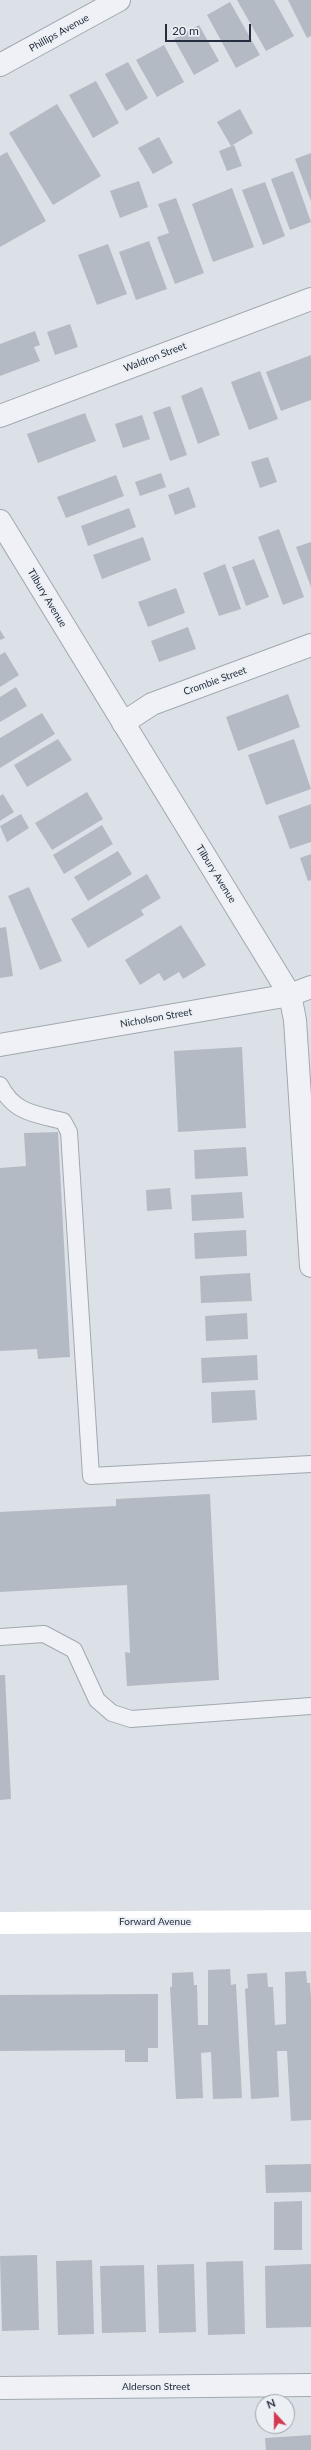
<!DOCTYPE html>
<style>
body{margin:0}
#map{position:relative;width:311px;height:2450px;overflow:hidden;background:#dce1e7;font-family:Lato,sans-serif}
canvas{display:block}
.north{position:absolute;left:255px;top:2394px;width:40px;height:40px;box-sizing:border-box;background:#ecf0f5;border:1px solid #9ca2ac;border-radius:50%;rotate:339deg;font-size:11px;font-weight:700;line-height:16px;text-align:center;color:#252e3e}
.north::after{content:'';display:block;margin:auto;width:14px;height:18px;background:#d43950;clip-path:polygon(50% 0,100% 100%,50% 72%,0 100%)}
.scale{position:absolute;left:165px;top:24px;width:86px;height:18px;box-sizing:border-box;border:2px solid #252e3e;border-top:0;padding-left:5px;font-size:12px;line-height:14px;white-space:nowrap;color:#252e3e;-webkit-text-stroke:3px #ecf0f5;paint-order:stroke}
</style>
<div id="map">
<canvas width="311" height="2450"></canvas>
<div class="north">N</div>
<div class="scale">20 m</div>
</div>
<script>
const ctx = document.querySelector('canvas').getContext('2d');
ctx.lineJoin = 'round';
function fillPath(path, color) { ctx.fillStyle = color; ctx.fill(path, 'evenodd'); }
function strokePath(path, color, width, dash) { ctx.strokeStyle = color; ctx.lineWidth = width; ctx.lineCap = dash ? 'butt' : 'round'; ctx.setLineDash(dash || []); ctx.stroke(path); }
function label(font, color, halo, rows, align = 'center') {
  ctx.font = font + ' Lato,sans-serif'; ctx.lineWidth = 4; ctx.setLineDash([]); ctx.textBaseline = 'middle'; ctx.strokeStyle = halo; ctx.fillStyle = color; for (const [text, x, y, turn = 0] of rows) {
    ctx.save(); ctx.translate(x, y); ctx.rotate((+turn || 0) * Math.PI / 180); ctx.textAlign = isNaN(turn) ? turn : align; if (halo) ctx.strokeText(text, 0, 0); ctx.fillText(text, 0, 0); ctx.restore();
  }
}
fillPath(new Path2D(`
 M237 0H274L294 36 266 51Z
 M288 0H311V36L307 38Z
 M230 2 260 55 236 68 207 15Z
 M199 25 219 61 194 75 174 39Z
 M164 45 184 82 157 97 136 60Z
 M128 62 148 98 126 111 105 74Z
 M96 81 119 123 93 138 69 95Z
 M57 104 101 176 53 205 9 133Z
 M240 109 253 133 231 146 217 122Z
 M159 137 173 163 153 174 138 148Z
 M234 145 242 166 227 171 219 151Z
 M7 152 46 221 0 247V156Z
 M311 153V201L295 159Z
 M293 171 311 222 290 230 271 179Z
 M139 181 148 207 120 218 110 191Z
 M265 182 285 236 263 245 242 190Z
 M232 188 254 247 213 262 192 204Z
 M176 198 204 273 175 284 157 237 169 233 158 204Z
 M149 241 167 289 136 300 119 252Z
 M108 244 127 294 97 305 78 255Z
 M70 324 78 347 55 355 47 332Z
 M35 331 40 345 34 347 40 361 0 376V344Z
 M311 355V400L281 411 266 372Z
 M260 371 278 419 249 430 231 382Z
 M202 387 220 435 198 444 181 396Z
 M170 406 187 455 170 461 153 412Z
 M85 413 96 441 38 463 27 434Z
 M142 415 150 439 123 448 115 424Z
 M268 457 277 482 260 488 251 462Z
 M161 473 166 487 140 496 135 482Z
 M116 475 124 496 66 518 57 497Z
 M189 487 196 507 175 515 168 495Z
 M129 508 136 527 88 546 81 526Z
 M279 529 304 597 283 605 258 537Z
 M143 537 151 560 102 579 93 555Z
 M311 542V587L296 547Z
 M254 559 269 597 246 606 232 567Z
 M225 564 241 609 219 616 203 573Z
 M176 588 185 613 148 627 138 602Z
 M188 627 196 649 159 662 151 641Z
 M0 630 5 638 0 640Z
 M5 652 19 675 0 687V655Z
 M16 687 27 706 0 722V697Z
 M288 694 300 727 238 751 226 717Z
 M42 713 55 734 0 768V738Z
 M58 739 72 760 27 787 14 765Z
 M294 739 311 789 266 805 248 755Z
 M87 792 103 819 52 850 35 823Z
 M3 794 14 812 0 821V796Z
 M311 804V842L290 849 278 816Z
 M21 814 29 828 7 842 0 826Z
 M102 825 113 844 64 874 53 855Z
 M118 851 132 874 88 901 74 877Z
 M311 854V880L308 881 300 858Z
 M147 874 161 898 141 910 144 915 88 948 71 919Z
 M29 887 62 961 40 970 8 896Z
 M181 925 206 965 183 979 179 972 164 981 159 973 140 985 125 960Z
 M6 927 13 976 0 978V928Z
 M242 1047 246 1128 178 1132 174 1051Z
 M58 1132 70 1357 38 1359 37 1349 0 1351V1168L26 1166 24 1133Z
 M246 1147 248 1176 195 1179 194 1150Z
 M170 1188 172 1209 147 1211 146 1190Z
 M242 1192 244 1218 192 1221 191 1195Z
 M246 1230 247 1256 195 1259 194 1233Z
 M250 1273 252 1301 201 1303 200 1276Z
 M247 1313 248 1339 206 1341 205 1316Z
 M257 1355 258 1380 202 1383 201 1358Z
 M255 1390 257 1420 212 1423 211 1392Z
 M210 1494 219 1680 127 1686 125 1652 130 1653 127 1585 0 1592V1512L116 1506V1499Z
 M0 1675H5L11 1799 0 1800Z
 M230 1969 231 1985 236 1984 242 2098 213 2099 211 2052 201 2053 203 2098 176 2099 170 1987H172V1973L193 1972 194 1985H197L198 2025H208V1970Z
 M306 1971 307 1983H310L311 1998V2120L291 2121 287 2051H277L279 2097 251 2099 245 1989 248 1988 247 1974 267 1973 268 1987H273L275 2025 286 2024 285 1972Z
 M158 1994V2048H148V2062H125V2050L0 2051V1995Z
 M311 2164V2192L266 2193 265 2165Z
 M302 2201V2250H274V2202Z
 M37 2255 39 2330 2 2331 0 2256Z
 M92 2260 94 2334 58 2335 56 2261Z
 M243 2261 245 2334 208 2335 206 2262Z
 M194 2264 196 2332 159 2333 157 2265Z
 M311 2264V2327L266 2328 265 2266Z
 M144 2265 146 2332 102 2333 100 2266Z
 M311 2435V2450H266L265 2438Z`), '#b3bac4');
const service = new Path2D(`
 M0 1085C14 1113 35 1114 63 1121L69 1132 91 1476 311 1464
 M0 1637 44 1634 74 1650 97 1700 112 1713 131 1719 311 1706`);
const minor = new Path2D(`
 M0 65 119 0
 M0 416 311 299
 M0 521 290 995 295 1020 311 1266
 M123 723 152 704 311 645
 M0 1045 290 995 311 987
 M0 2388 311 2385`);
strokePath(service, '#a1a8b1', 18);
strokePath(minor, '#a1a8b1', 24);
strokePath(service, '#eff1f6', 16);
strokePath(minor, '#eff1f6', 22);
strokePath(new Path2D(`
 M0 1923 311 1921`), '#fff', 22);
label('10px', '#252e3e', '#ecf0f5', [
 ["Phillips Avenue",59,33,-29],
 ["Waldron Street",155,357,-21],
 ["Tilbury Avenue",47,598,59],
 ["Crombie Street",215,681,-20],
 ["Tilbury Avenue",216,874,58],
 ["Nicholson Street",156,1018,-10],
 ["Forward Avenue",155,1922],
 ["Alderson Street",156,2387]
]);
</script>
